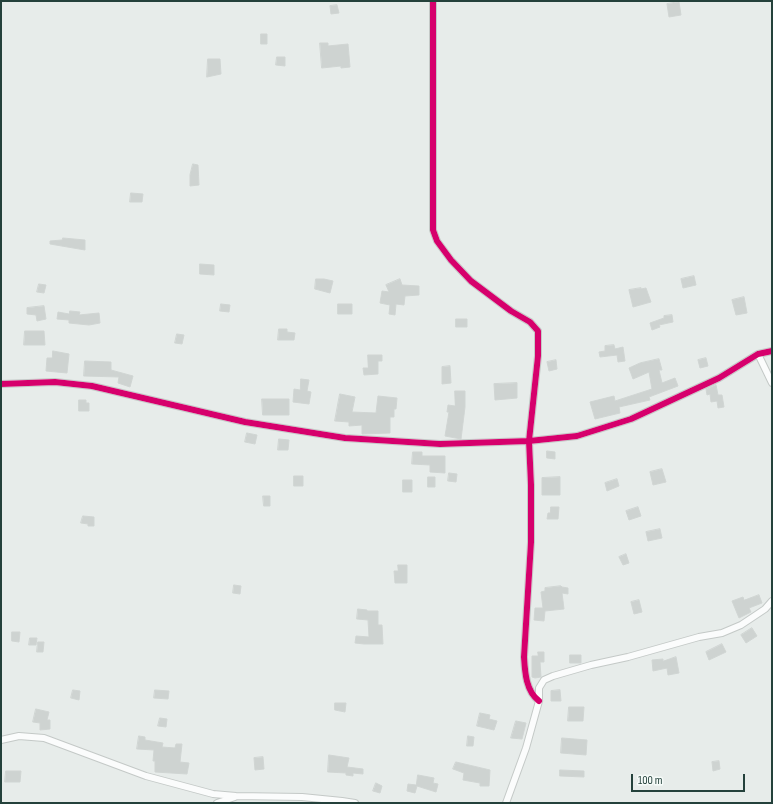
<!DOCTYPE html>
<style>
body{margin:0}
#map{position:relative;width:773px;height:804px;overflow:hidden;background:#e7ecea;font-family:"Sofia Sans Condensed",sans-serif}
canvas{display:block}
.frame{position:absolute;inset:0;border:2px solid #24413b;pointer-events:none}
.scale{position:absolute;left:631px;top:774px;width:114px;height:18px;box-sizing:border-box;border:2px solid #24413b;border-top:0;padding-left:5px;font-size:12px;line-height:14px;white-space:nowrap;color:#24413b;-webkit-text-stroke:3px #f6fbf9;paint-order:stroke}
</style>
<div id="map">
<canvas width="773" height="804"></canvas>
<div class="frame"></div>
<div class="scale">100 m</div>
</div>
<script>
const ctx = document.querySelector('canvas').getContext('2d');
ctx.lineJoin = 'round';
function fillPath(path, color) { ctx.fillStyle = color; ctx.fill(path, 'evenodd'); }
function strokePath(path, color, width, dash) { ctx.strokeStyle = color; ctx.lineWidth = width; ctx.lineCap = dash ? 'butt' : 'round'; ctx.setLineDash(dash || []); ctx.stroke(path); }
const building = new Path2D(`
 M679 2 681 15 669 17 667 4Z
 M337 5 339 13 331 14 330 6Z
 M261 34H267V44H261Z
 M320 43H328V46L348 44 350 67 341 68V66L322 68Z
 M277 57H285V66L276 65Z
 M208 59H220L221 74 207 77Z
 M193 164 198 165 199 185 190 186V175Z
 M131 193 143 194 142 202H130Z
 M63 238 85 240V250L50 244V241L62 240Z
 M200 264 214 265V275L200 274Z
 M694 276 696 285 683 288 681 279Z
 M316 279H324L333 281 330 293 315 289Z
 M400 279 402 285 419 286V295L405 296 404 305 396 304 395 315 389 314 390 305 380 303 382 291 389 292 386 285Z
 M39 284 46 285 44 293 37 292Z
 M641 288V289L646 288 651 302 633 307 629 290Z
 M744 297 747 313 736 315 732 300Z
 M221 304 230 305 229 312 220 311Z
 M338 304H352V314H338Z
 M44 306 46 319 37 321 36 315 27 314V308Z
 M70 311 80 312 79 315 99 313 100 323 89 325 69 323V320L57 319 58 312 69 314Z
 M672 315 673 322 659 325 660 327 652 330 650 323 664 318V316Z
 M456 319H467V327H456Z
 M279 329H287V332L295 333 294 340H278Z
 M25 331H44L45 345H24Z
 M177 334 184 335 182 344 175 343Z
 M614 345 615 349 623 347 625 361 618 362 617 355 600 357 599 352 605 351V346Z
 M53 351 69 354 67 373 46 371 47 358H52Z
 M368 355H382V361H378V374L364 375 363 368H368Z
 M706 358 708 366 700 368 698 360Z
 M659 359 662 370H659L662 383 675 378 678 386 649 397 650 400 619 407 620 413 595 419 590 402 614 396 615 401 652 389 649 372 633 379 629 368 640 363Z
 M556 360 557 369 549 371 547 362Z
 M85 361 111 362V370L133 376 130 387 118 383 119 377 84 376Z
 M450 366 451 383 442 384V367Z
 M301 379 309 380 307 391 311 392 309 404 293 402 294 389 300 390Z
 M517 383V398L495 400 494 384Z
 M716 385 718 395H722L724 407 718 408 717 401 711 402 710 394 707 395 706 389Z
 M455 391H465V407L461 439 445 436 449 412H447L448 405 455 406Z
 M340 394 355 397 352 412 376 413 378 396 397 398 396 409H394V417H390V433L362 434V425L349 426V422L335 421Z
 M262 399H289V415H263Z
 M79 400H86V403H89V411H79Z
 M247 433 257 435 255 444 245 442Z
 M279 439 289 440 288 450H278Z
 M547 451 555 452V459L547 458Z
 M413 452H422V456H445V473L430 472V465L412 464Z
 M662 469 666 482 653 485 650 472Z
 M449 473 457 474 456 482 448 481Z
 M294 476H303V486H294Z
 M428 477H435V487H428Z
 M560 477V495H542V478Z
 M617 479 619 486 607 491 605 483Z
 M403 480H412V492H403Z
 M263 496H270V506H264Z
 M551 507H559L558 519H547L548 513H550Z
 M638 507 641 516 629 520 626 511Z
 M83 516 94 517V526H88V524L81 523Z
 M660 529 662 538 648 541 646 532Z
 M626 554 629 563 623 565 619 557Z
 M398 565H407V583H395L394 571H398Z
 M234 585 241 586 240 594 233 593Z
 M561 586 562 587 568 588V594L562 593 564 609 545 611 544 621 534 620 535 608H543L541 592 545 591V588Z
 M759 595 762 603 749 608 751 612 739 618 732 601 743 597 744 600Z
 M639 600 642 612 634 614 631 602Z
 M358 609 367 610V611H378V625H382L383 644H364L355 643 356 636 369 637 368 620 357 619Z
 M752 628 757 636 746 643 741 635Z
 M12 632H20L19 642 12 641Z
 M30 638H37L36 645H29Z
 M38 642H44L43 652H37Z
 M722 644 726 652 709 660 706 652Z
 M538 652H544V662H540L541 677 535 678 532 677V656H538Z
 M570 655H581V663H570Z
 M676 657 679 673 668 675 667 668 653 671 652 660 663 659V661Z
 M73 690 80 691 79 700 71 698Z
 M155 690 169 691 168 699 154 698Z
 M560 690 561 701H551V691Z
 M335 703H346L345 712 335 710Z
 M569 707H584L583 721H568Z
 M36 709 49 712 47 720H50V729L40 730V723L33 722Z
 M480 713 490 715 489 719 497 721 494 730 477 726Z
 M160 718 167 719 166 727 158 726Z
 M516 721 526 723 522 739 511 738Z
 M139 736 145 737V740L163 743 162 747 175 748 176 744H182L180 762 189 763 187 774 155 772V761H153L154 750 137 749Z
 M468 736 474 737 473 746H467Z
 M562 738 587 740 586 755 561 753Z
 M329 755 349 758 347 767 363 769V774L353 773V776L346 775V773L328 772Z
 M263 757 264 769 255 770 254 758Z
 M719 761 720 769 713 771 712 762Z
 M456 762 490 770 489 786H480V783L463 780 464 773 453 769Z
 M560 770 584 771V777L560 776Z
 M6 771H21L20 782H5Z
 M418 775 434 778 433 783 438 784 436 792 417 786 415 793 407 791 408 784 416 785Z
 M376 783 382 786 380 793 373 791Z`);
fillPath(building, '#ced3d1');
strokePath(building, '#d0d5d3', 1);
const minor = new Path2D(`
 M433 1V230L437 241 451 260 471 281 511 311 530 322 538 331V356L529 441 531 485V542L524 657C525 673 526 691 539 701
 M758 354 772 383
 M1 384 55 382 92 386 245 422 345 438 440 444 529 441 577 436 631 419 719 378 758 354 772 351
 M1 740 19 736 44 738 146 776 213 794 236 796 302 797 342 801 355 803
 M217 803 235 797
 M506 803 526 748 539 701V688L544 680 553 676 591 665 628 657 699 637 722 633 741 625 765 609 772 601`);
strokePath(minor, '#c4c9c7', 8);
strokePath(minor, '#fbfcfc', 6);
strokePath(new Path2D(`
 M433 1V230L437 241 451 260 471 281 511 311 530 322 538 331V356L529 441 531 485V542L524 657C525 673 526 691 539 701
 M1 384 55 382 92 386 245 422 345 438 440 444 529 441 577 436 631 419 719 378 758 354 772 351`), '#d6006c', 6);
</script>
